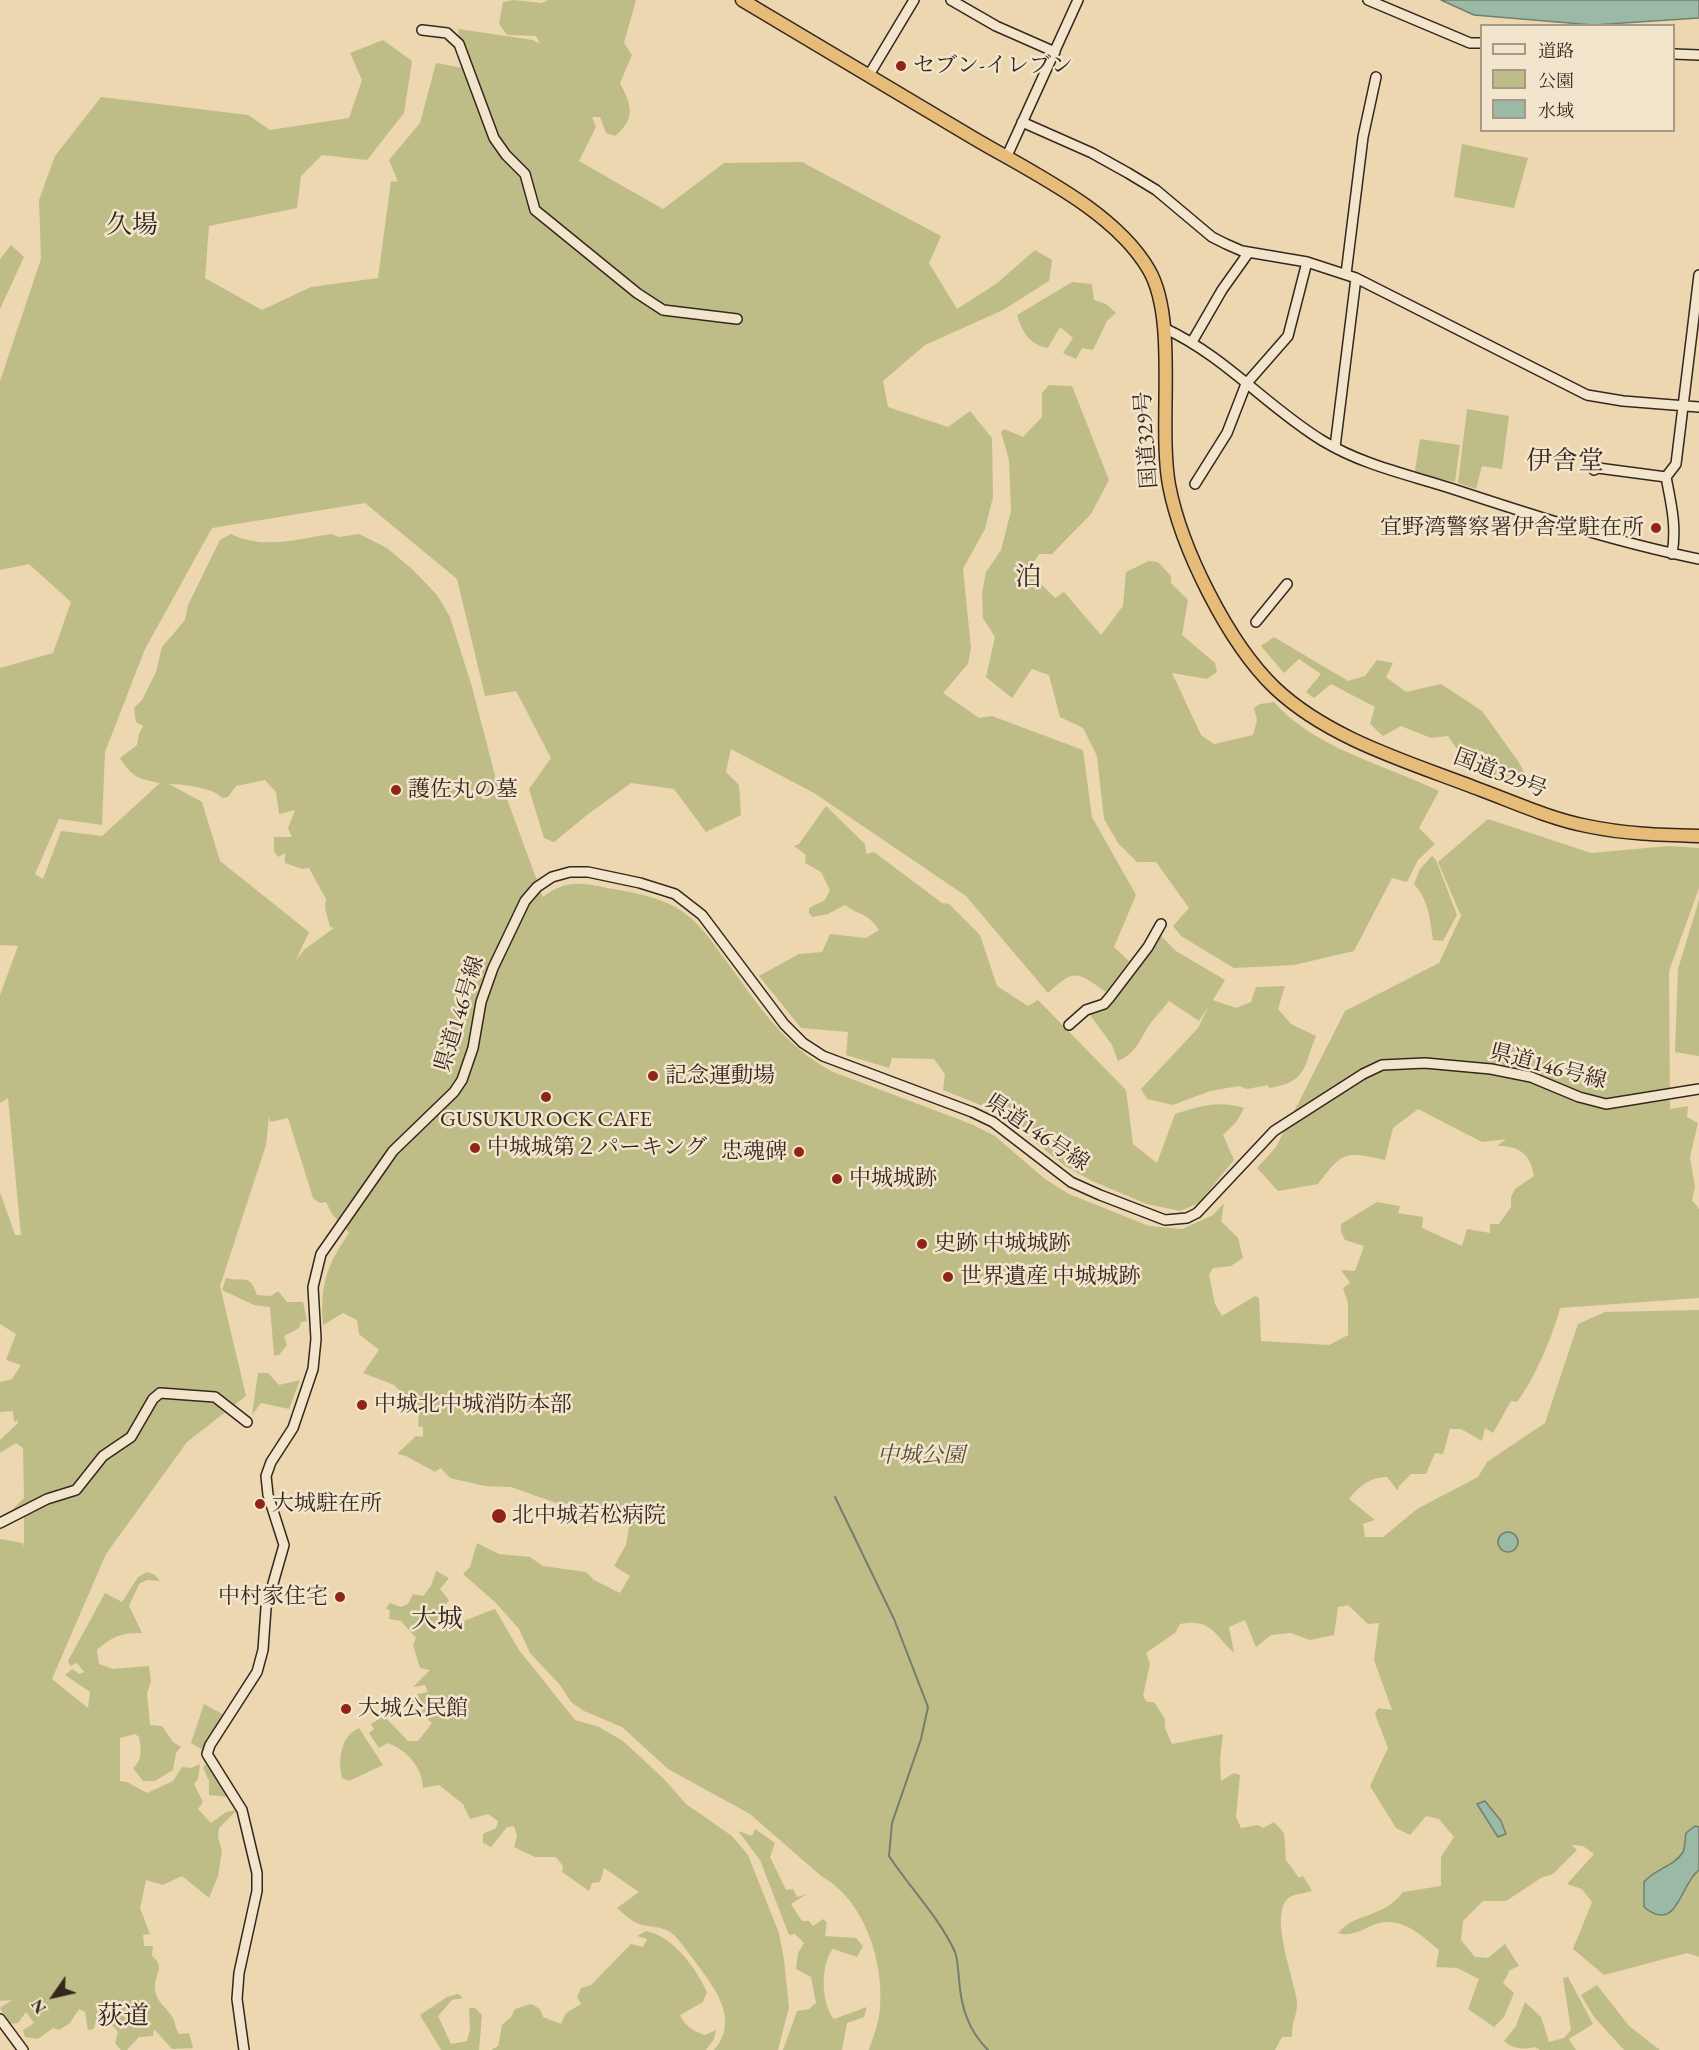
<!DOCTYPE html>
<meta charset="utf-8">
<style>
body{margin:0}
#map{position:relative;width:1699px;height:2050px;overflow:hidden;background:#ecd7b0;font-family:"EB Garamond","Noto Serif JP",serif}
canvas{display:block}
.legend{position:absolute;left:1480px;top:24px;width:195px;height:108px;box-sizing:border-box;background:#f3e5cc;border:2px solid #a79987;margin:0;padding:8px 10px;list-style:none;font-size:18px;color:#352720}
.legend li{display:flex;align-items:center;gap:12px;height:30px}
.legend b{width:30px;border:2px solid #a79987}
.north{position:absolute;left:24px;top:1966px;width:60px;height:60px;-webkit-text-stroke:4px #f3e5cc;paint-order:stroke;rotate:236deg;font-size:16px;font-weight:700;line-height:24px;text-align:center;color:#352720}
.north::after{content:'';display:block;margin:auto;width:21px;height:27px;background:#352720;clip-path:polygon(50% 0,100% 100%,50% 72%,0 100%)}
</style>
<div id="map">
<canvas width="1699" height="2050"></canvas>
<ul class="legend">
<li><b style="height:8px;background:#f3e5cc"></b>道路</li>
<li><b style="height:16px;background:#bebd87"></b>公園</li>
<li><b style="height:16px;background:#9abaa6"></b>水域</li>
</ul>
<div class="north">N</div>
</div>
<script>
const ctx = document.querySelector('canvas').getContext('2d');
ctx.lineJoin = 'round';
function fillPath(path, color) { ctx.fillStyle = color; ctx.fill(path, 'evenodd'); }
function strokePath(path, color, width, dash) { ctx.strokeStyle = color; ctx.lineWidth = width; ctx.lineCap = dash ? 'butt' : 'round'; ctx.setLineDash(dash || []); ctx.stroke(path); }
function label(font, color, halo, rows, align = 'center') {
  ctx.font = font + ' "EB Garamond","Noto Serif JP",serif'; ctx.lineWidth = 5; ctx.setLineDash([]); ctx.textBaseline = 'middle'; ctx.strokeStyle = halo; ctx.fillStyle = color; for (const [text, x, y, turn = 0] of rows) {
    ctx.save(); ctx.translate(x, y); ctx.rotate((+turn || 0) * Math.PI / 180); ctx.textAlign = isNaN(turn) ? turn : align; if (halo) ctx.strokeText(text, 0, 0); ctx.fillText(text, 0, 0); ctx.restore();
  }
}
fillPath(new Path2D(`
 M513 0 541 3 548 0H636L624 43 632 55 620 83C632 106 636 118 615 136L606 133 600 117H592L596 127 579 161 663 209 724 163 802 162 941 236 929 263 957 309 996 284 1035 250 1052 260 1049 281 1003 310 925 345 883 381 888 407 948 427 970 411 992 438 993 497 985 529 963 569 971 648 968 664 943 693 979 718 992 716 1083 750 1092 817 1136 895 1114 947 1129 961 1106 992C1077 972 1075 968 1048 993L966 896 814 793 731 749 726 772 739 785 741 815 706 832 674 789 631 783 587 815 554 842 544 838 529 789 551 758 516 691 485 696 457 579 365 503 212 528 145 649 105 752 102 825 59 819 35 874 43 879 61 831 102 836 160 783C137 778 134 779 120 758L137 745 139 734 143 726 136 722 134 708 142 700 156 672 162 647 185 620 188 605 220 540 231 534C263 550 298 539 331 534L339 537 359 534 387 548 412 569 437 595 450 617 472 687 498 787 507 799 543 897C564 880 582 882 607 888 631 892 656 896 677 908 699 921 712 942 727 962 759 1006 784 1046 833 1072L971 1124 995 1136 1045 1179 1069 1194 1149 1226 1182 1229 1213 1215 1224 1203 1221 1221 1238 1238 1243 1258 1231 1266 1213 1268 1209 1275 1215 1304 1222 1316 1255 1296 1259 1298 1261 1341 1329 1345 1348 1335V1303L1343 1288 1350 1283 1341 1270 1355 1271 1364 1246 1345 1240 1341 1232V1224L1377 1202 1400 1206 1398 1213 1423 1217 1422 1228 1462 1246 1467 1229 1490 1233V1224H1499L1511 1207V1197L1515 1189 1534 1176C1530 1153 1519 1146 1497 1146L1506 1139 1482 1142 1418 1109 1393 1128 1385 1160C1346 1151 1342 1151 1318 1184L1278 1191 1257 1168 1276 1147 1345 1011 1439 963 1461 916 1438 862 1488 819 1591 853 1669 846 1699 848V888L1669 971 1670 1109 1688 1106 1687 1117 1698 1123 1690 1157 1695 1187 1692 1200 1699 1209V1298L1560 1308C1552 1338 1535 1378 1517 1402L1511 1401 1493 1433 1485 1428 1482 1441 1461 1429H1450L1443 1454 1435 1453 1426 1474H1411L1399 1486 1398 1491 1387 1477C1370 1477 1358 1487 1349 1499L1375 1520 1363 1524 1365 1537H1383L1417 1509 1478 1477 1487 1462 1545 1423 1578 1324 1605 1312 1699 1310V1957L1687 1953 1604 1975 1573 1949 1592 1902 1582 1889 1567 1884 1594 1854 1583 1846 1572 1845 1577 1850 1553 1874 1541 1878 1506 1901H1483L1463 1921 1461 1940 1475 1957 1488 1958 1505 1944 1519 1966 1510 1970 1503 1983 1514 1993 1504 2017 1494 2027 1468 2009 1479 1979 1457 1968 1436 1967 1439 1950C1424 1938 1409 1922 1388 1922 1370 1921 1357 1939 1338 1933 1357 1911 1383 1919 1403 1892L1441 1886V1857L1454 1837 1439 1819 1426 1816 1410 1835 1396 1828 1370 1786 1388 1748 1375 1714 1378 1708 1392 1710 1374 1660 1379 1623 1368 1624 1348 1605 1338 1607 1334 1635 1310 1640 1291 1633 1271 1635 1256 1647 1245 1620 1229 1627 1234 1653C1214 1635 1212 1618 1180 1624L1175 1633 1146 1653 1150 1664 1143 1696 1147 1702H1154L1165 1719V1728L1172 1744 1223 1734 1220 1759 1221 1781 1234 1773 1240 1775 1236 1817 1241 1828 1258 1825 1263 1828 1274 1822 1284 1833 1286 1860 1299 1878 1303 1876 1312 1891C1306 1893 1295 1894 1290 1897 1267 1911 1295 1981 1297 2001 1298 2014 1291 2022 1292 2037H1282L1275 2050H869C873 2037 879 2023 880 2009 884 1962 865 1900 821 1876L750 1814 668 1769 622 1727 584 1711 571 1702 560 1685 530 1653 519 1629 495 1602 463 1574 470 1567 477 1543 499 1554 530 1557 543 1566 586 1572 594 1580 620 1593 630 1576 614 1566 626 1545 630 1521 597 1505 556 1503 511 1487 485 1486 450 1478 441 1468 435 1472 406 1456 397 1454 416 1436 423 1437V1427L418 1426 419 1411 394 1385 363 1373 379 1350 359 1334 357 1320 343 1313 323 1325C320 1286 326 1266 349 1233L332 1214 326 1202 320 1203 313 1198 288 1118 270 1122 269 1116 266 1145 220 1286 246 1396 187 1442 106 1554 52 1679 88 1708 90 1692 65 1675 72 1669 79 1674 84 1672 77 1663 70 1666 68 1661 105 1593 122 1602 138 1577 147 1572 155 1575 160 1581 147 1580 139 1584 129 1606 142 1633C121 1633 113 1636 97 1650L99 1664 113 1669 149 1666 151 1682 147 1693 150 1725 162 1726 173 1742 181 1747 176 1753 173 1770 155 1781H143L133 1768C143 1760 141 1749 139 1737L135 1734 120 1738V1781L127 1782 147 1793 173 1781 182 1767 191 1768 200 1764 198 1779 194 1784 203 1802 198 1809 211 1823 226 1812 237 1810 219 1828 218 1837 222 1851 218 1876 209 1898 182 1876 163 1885 146 1880 140 1908 150 1934 143 1935 144 1946H153L152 1956C166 1967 155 1972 155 1987 155 2003 168 2007 174 2020 175 2025 176 2029 179 2034L189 2033 193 2048 172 2049 154 2029 153 2036 139 2037 127 2050H121L115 2043 118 2032 112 2025 99 2026 96 2021 94 2029 88 2030 85 2012 79 2009 70 2023 59 2030 53 2028 38 2039 25 2037 23 2030 34 2023 26 2012 18 2023 9 2024 0 2008 12 2000 0 2001V1539L23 1543 24 1547V1511L13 1516 11 1511 24 1498 23 1448 16 1443 0 1453V1440L18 1423 17 1420 14 1422 13 1411 0 1412V1382L12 1379 21 1365 6 1360 16 1334 0 1324V1192L15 1235H21L8 1098 0 1103V995L18 946 0 945V668L53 653 71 602 29 564 0 570V381L41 259 39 200 55 156 101 97 248 115 270 130 349 118 362 80 350 53 383 40 412 61 404 113 367 160 322 155 301 176 297 208 209 226 205 278 262 310 311 287 378 278 391 181 398 182 389 160 420 123 436 63 463 68 458 29 533 40 540 44 536 36 507 35 499 24 503 2ZM265 780 276 792 279 814 295 810 288 828 292 837H274V851L278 857 285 853V863L302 869 309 868 326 899 325 908 330 927 334 928 305 949 296 960 309 932 220 861 202 802 169 784C182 784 215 788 222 798L228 797 236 786Z
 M1462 144 1528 158 1514 208 1454 197Z
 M11 245 24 257 0 309V259Z
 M1072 282 1092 284 1094 300 1106 304 1116 313 1107 321 1093 350 1082 348 1076 359 1063 353 1073 338 1060 327 1048 348C1030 345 1022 332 1017 315Z
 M1049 385 1072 386 1109 480 1091 514 1052 554H1039L1028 571 1055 598 1064 592 1101 635 1123 606 1126 572 1149 561 1158 562 1171 576V583L1188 600 1182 635 1215 663 1217 672 1207 679 1172 673 1201 735 1214 744 1253 735 1257 720 1254 708 1260 704 1274 702C1314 748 1385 765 1439 791L1419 828 1435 844 1418 860 1407 882 1392 878 1354 951 1294 965 1234 968 1181 936 1173 926 1189 908 1156 862H1137L1118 843 1104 819 1097 756 1083 728 1060 717 1049 675 1032 669 1012 698 986 677 995 637 983 618 982 594 986 572 1001 550 1011 511 1009 460 1001 432 1004 429 1023 437 1042 417V393Z
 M1467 409 1509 416 1502 469 1482 466 1476 489 1458 483Z
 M1420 439 1460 445 1455 482 1418 474 1415 470Z
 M1274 637 1348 681 1365 676 1377 660 1393 663 1386 677 1406 692 1441 684 1482 711 1518 761 1535 792 1514 775 1503 781 1492 778 1497 764 1482 751 1461 755 1448 736 1431 738 1401 726 1383 736 1370 724 1375 707 1331 684 1314 698 1306 692 1321 674 1299 659 1284 673 1261 646Z
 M826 806 865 844 866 854 874 852 942 903 949 904 980 935 997 986 1028 1006 1038 1000 1126 1090 1133 1144 1157 1163 1175 1114C1200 1106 1218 1100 1244 1108L1237 1121 1223 1135 1234 1160 1199 1203 1180 1211 1147 1204 1092 1181 1065 1166 998 1112 943 1090 945 1074 934 1059 892 1058 889 1068 846 1055 848 1032 801 1028 759 976 799 954 822 952 830 934 866 938 879 930C866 911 861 917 845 905L828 914 812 917 809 913V908L825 900 830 890 821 872 805 863 806 855 794 846 799 844Z
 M1432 856 1436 860 1457 915 1443 941 1433 940C1430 919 1429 901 1414 884L1420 869Z
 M1699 900V1056L1675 1052 1678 969Z
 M1159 934 1176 951 1225 980 1213 1000 1236 1008 1251 1002 1256 987 1285 986 1278 1009 1291 1024 1316 1036C1303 1067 1308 1082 1269 1088L1268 1085 1247 1089 1239 1086 1210 1091 1173 1105 1147 1099 1141 1089 1198 1028 1208 1007 1199 1021 1169 1001C1162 1010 1153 1019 1147 1028 1139 1043 1134 1054 1118 1061L1112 1045 1088 1012 1110 1006Z
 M226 1278C245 1283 249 1272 257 1295L271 1296 278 1291 287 1302H303L307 1321 301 1322 299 1328 284 1336 287 1345 279 1355H274L270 1307 254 1305 222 1290Z
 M258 1373H268L279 1385 300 1380 289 1409 261 1403 252 1415Z
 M436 1571 449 1578 440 1589 449 1600 440 1613 434 1632 495 1609 519 1650 575 1720 599 1727 623 1741 663 1778 686 1804 732 1836 748 1855 779 1933 784 1960 789 2007 778 2050H714C741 2019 713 1986 694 1960 687 1952 679 1938 670 1932 660 1926 649 1927 639 1924 631 1921 623 1913 617 1908L639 1892 604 1868 600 1882 592 1883 589 1891 562 1872 563 1866 556 1857H535L514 1847 517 1836 514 1826 507 1827 491 1847 483 1843V1834L496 1828 498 1821 488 1814 470 1819 463 1804 439 1785 423 1788C422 1766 407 1751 388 1743L379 1748 369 1733 374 1729 371 1724 384 1716 408 1741H418L432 1723 413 1707 394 1708 418 1694 428 1692 425 1685 413 1687 430 1670 420 1668 413 1645 416 1638 401 1621 389 1619 390 1611 386 1608 390 1603 401 1607 408 1604 413 1594 423 1596 431 1586Z
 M204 1704 224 1715 203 1750 191 1743Z
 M359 1728 383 1765 349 1781 342 1778C338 1761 340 1736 359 1728Z
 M205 1764 221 1783 228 1797 209 1795V1781L203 1768Z
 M755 1829 775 1843 770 1857 786 1890 793 1889 797 1897 807 1894 791 1904 802 1921H809L813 1926 823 1919 827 1923 825 1936 856 1938 863 1946 857 1957 833 1949C820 1964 821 2004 834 2019L867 2007 864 2017 847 2023 842 2050H783L797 2011 809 2009 816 2003 811 1977 796 1969 798 1953 804 1943 795 1934 789 1935 760 1860 738 1831 752 1836Z
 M646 1931C673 1936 696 1968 707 1992L703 2002 680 2015C686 2027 693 2031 705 2035L716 2030 714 2039 706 2050H491L498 2046 502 2025 511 2017 515 2009 531 2004 540 2009 543 2017 561 2024 566 2013 581 2004 577 1997 581 1988 591 1985 631 1944 643 1947 647 1939 637 1936Z
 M1568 1977 1593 2024 1569 2039 1576 2050H1540L1535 2047C1524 2050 1513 2049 1504 2041L1516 2026 1525 2002 1541 2017 1549 2042 1564 2038 1571 2030 1563 1978Z
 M1597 1985 1629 2026 1660 2050H1624L1594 2017 1581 1995Z
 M458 1994 463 1998 452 2000 438 2016 451 2044 467 2041 470 2030 469 2008H475L482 2015 479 2050H441L420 2015 447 1997Z`), '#bebd87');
const water = new Path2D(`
 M1441 0H1699V18L1593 25 1474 15Z
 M1498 1542a10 10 0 1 1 20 0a10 10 0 1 1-20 0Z
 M1485 1801 1501 1821 1506 1834 1498 1837 1477 1804Z
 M1695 1826 1699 1827V1870C1680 1883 1678 1935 1644 1907V1882C1654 1869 1674 1867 1683 1852 1685 1848 1685 1839 1686 1833Z`);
fillPath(water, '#9abaa6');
strokePath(water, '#727f70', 1.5);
strokePath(new Path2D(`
 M835 1497 894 1619 928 1707 921 1739 892 1823 889 1856C910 1888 939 1917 955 1952 958 1960 958 1970 959 1979 961 2007 968 2030 988 2050`), '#727f70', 2);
const secondary = new Path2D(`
 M951 0 996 26 1055 52
 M1368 0 1470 43H1482
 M422 30 447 33 459 44 494 138 506 155 525 174 535 210 637 293 663 310 737 319
 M1674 54 1699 55
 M869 75 914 0
 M1022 122 1092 153 1128 173 1156 190 1212 237 1226 244 1242 251 1307 262 1356 278 1587 395 1623 401 1699 407
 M1006 158 1078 0
 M1346 274 1363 137 1376 77
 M1164 328C1225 356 1267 407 1323 441 1363 465 1406 474 1450 488 1532 515 1615 542 1699 559
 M1192 342 1222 290 1249 252
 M1335 447 1356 278
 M1594 470 1598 468 1666 477
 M1195 484 1227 433 1246 384 1288 336 1307 262
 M1672 554C1677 527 1671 503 1666 477L1676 464 1699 275
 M1256 622 1287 584
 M1069 1025 1086 1010 1104 1004 1110 997 1148 947 1161 924
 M0 1523 47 1499 76 1490 103 1456 131 1437 153 1399 160 1393 215 1397 247 1422
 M0 2019 23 2050
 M244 2050 237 1999 239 1973 257 1891V1873L242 1810 207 1754 210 1745 257 1672 263 1650 266 1608 284 1545 268 1495 266 1476 271 1462 293 1428 313 1369 316 1339 313 1287 321 1254 393 1151 454 1092 462 1080 473 1048 481 1002 493 968 525 901 537 887 552 877 570 872H588L640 883 675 894 702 915 784 1024 803 1043 823 1056 972 1112 993 1122 1071 1182 1100 1195 1165 1220 1187 1218 1197 1213 1274 1131 1363 1074 1382 1065 1425 1063 1491 1069 1531 1077 1579 1097 1606 1104 1699 1089`);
const highway = new Path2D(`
 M742 0C816 44 890 89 965 133 1024 169 1113 208 1149 270 1178 320 1158 423 1169 485 1181 548 1228 643 1275 688 1330 740 1412 763 1481 790 1516 803 1551 819 1587 826 1624 834 1662 835 1699 836`);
strokePath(secondary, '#352720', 12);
strokePath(highway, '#352720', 15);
strokePath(secondary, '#f3e5cc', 9);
strokePath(highway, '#e6bc78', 12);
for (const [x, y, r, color] of [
 [901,66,6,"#8f2418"],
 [1656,528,6,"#8f2418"],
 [396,790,6,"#8f2418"],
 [653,1076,6,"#8f2418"],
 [546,1097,6,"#8f2418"],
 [475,1148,6,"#8f2418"],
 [799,1152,6,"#8f2418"],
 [837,1179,6,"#8f2418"],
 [922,1244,6,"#8f2418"],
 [948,1277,6,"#8f2418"],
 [362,1405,6,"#8f2418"],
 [260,1504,6,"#8f2418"],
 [499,1516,8,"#8f2418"],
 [340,1597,6,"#8f2418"],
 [346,1709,6,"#8f2418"]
]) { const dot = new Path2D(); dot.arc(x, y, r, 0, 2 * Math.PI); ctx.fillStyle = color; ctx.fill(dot); strokePath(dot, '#f3e5cc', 2); }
label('22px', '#352720', '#f3e5cc', [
 ["セブン-イレブン",913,66],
 ["宜野湾警察署伊舎堂駐在所",1644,528,"right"],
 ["護佐丸の墓",408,790],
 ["記念運動場",665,1076],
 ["GUSUKUROCK CAFE",546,1120,"center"],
 ["中城城第２パーキング",487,1148],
 ["忠魂碑",787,1152,"right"],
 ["中城城跡",849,1179],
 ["史跡 中城城跡",934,1244],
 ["世界遺産 中城城跡",960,1277],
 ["中城北中城消防本部",374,1405],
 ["大城駐在所",272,1504],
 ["北中城若松病院",512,1516],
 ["中村家住宅",328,1597,"right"],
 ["大城公民館",358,1709]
], 'left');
label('22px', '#352720', '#f3e5cc', [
 ["国道329号",1147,440,-94],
 ["国道329号",1500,774,21],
 ["県道146号線",460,1014,-73],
 ["県道146号線",1548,1067,15],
 ["県道146号線",1037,1133,34]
]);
label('italic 22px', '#574c3a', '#f3e5cc', [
 ["中城公園",921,1456]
]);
label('26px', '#352720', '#f3e5cc', [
 ["久場",132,226],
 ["伊舎堂",1565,462],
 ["泊",1028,578],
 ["大城",437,1620],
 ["荻道",123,2017]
]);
</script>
